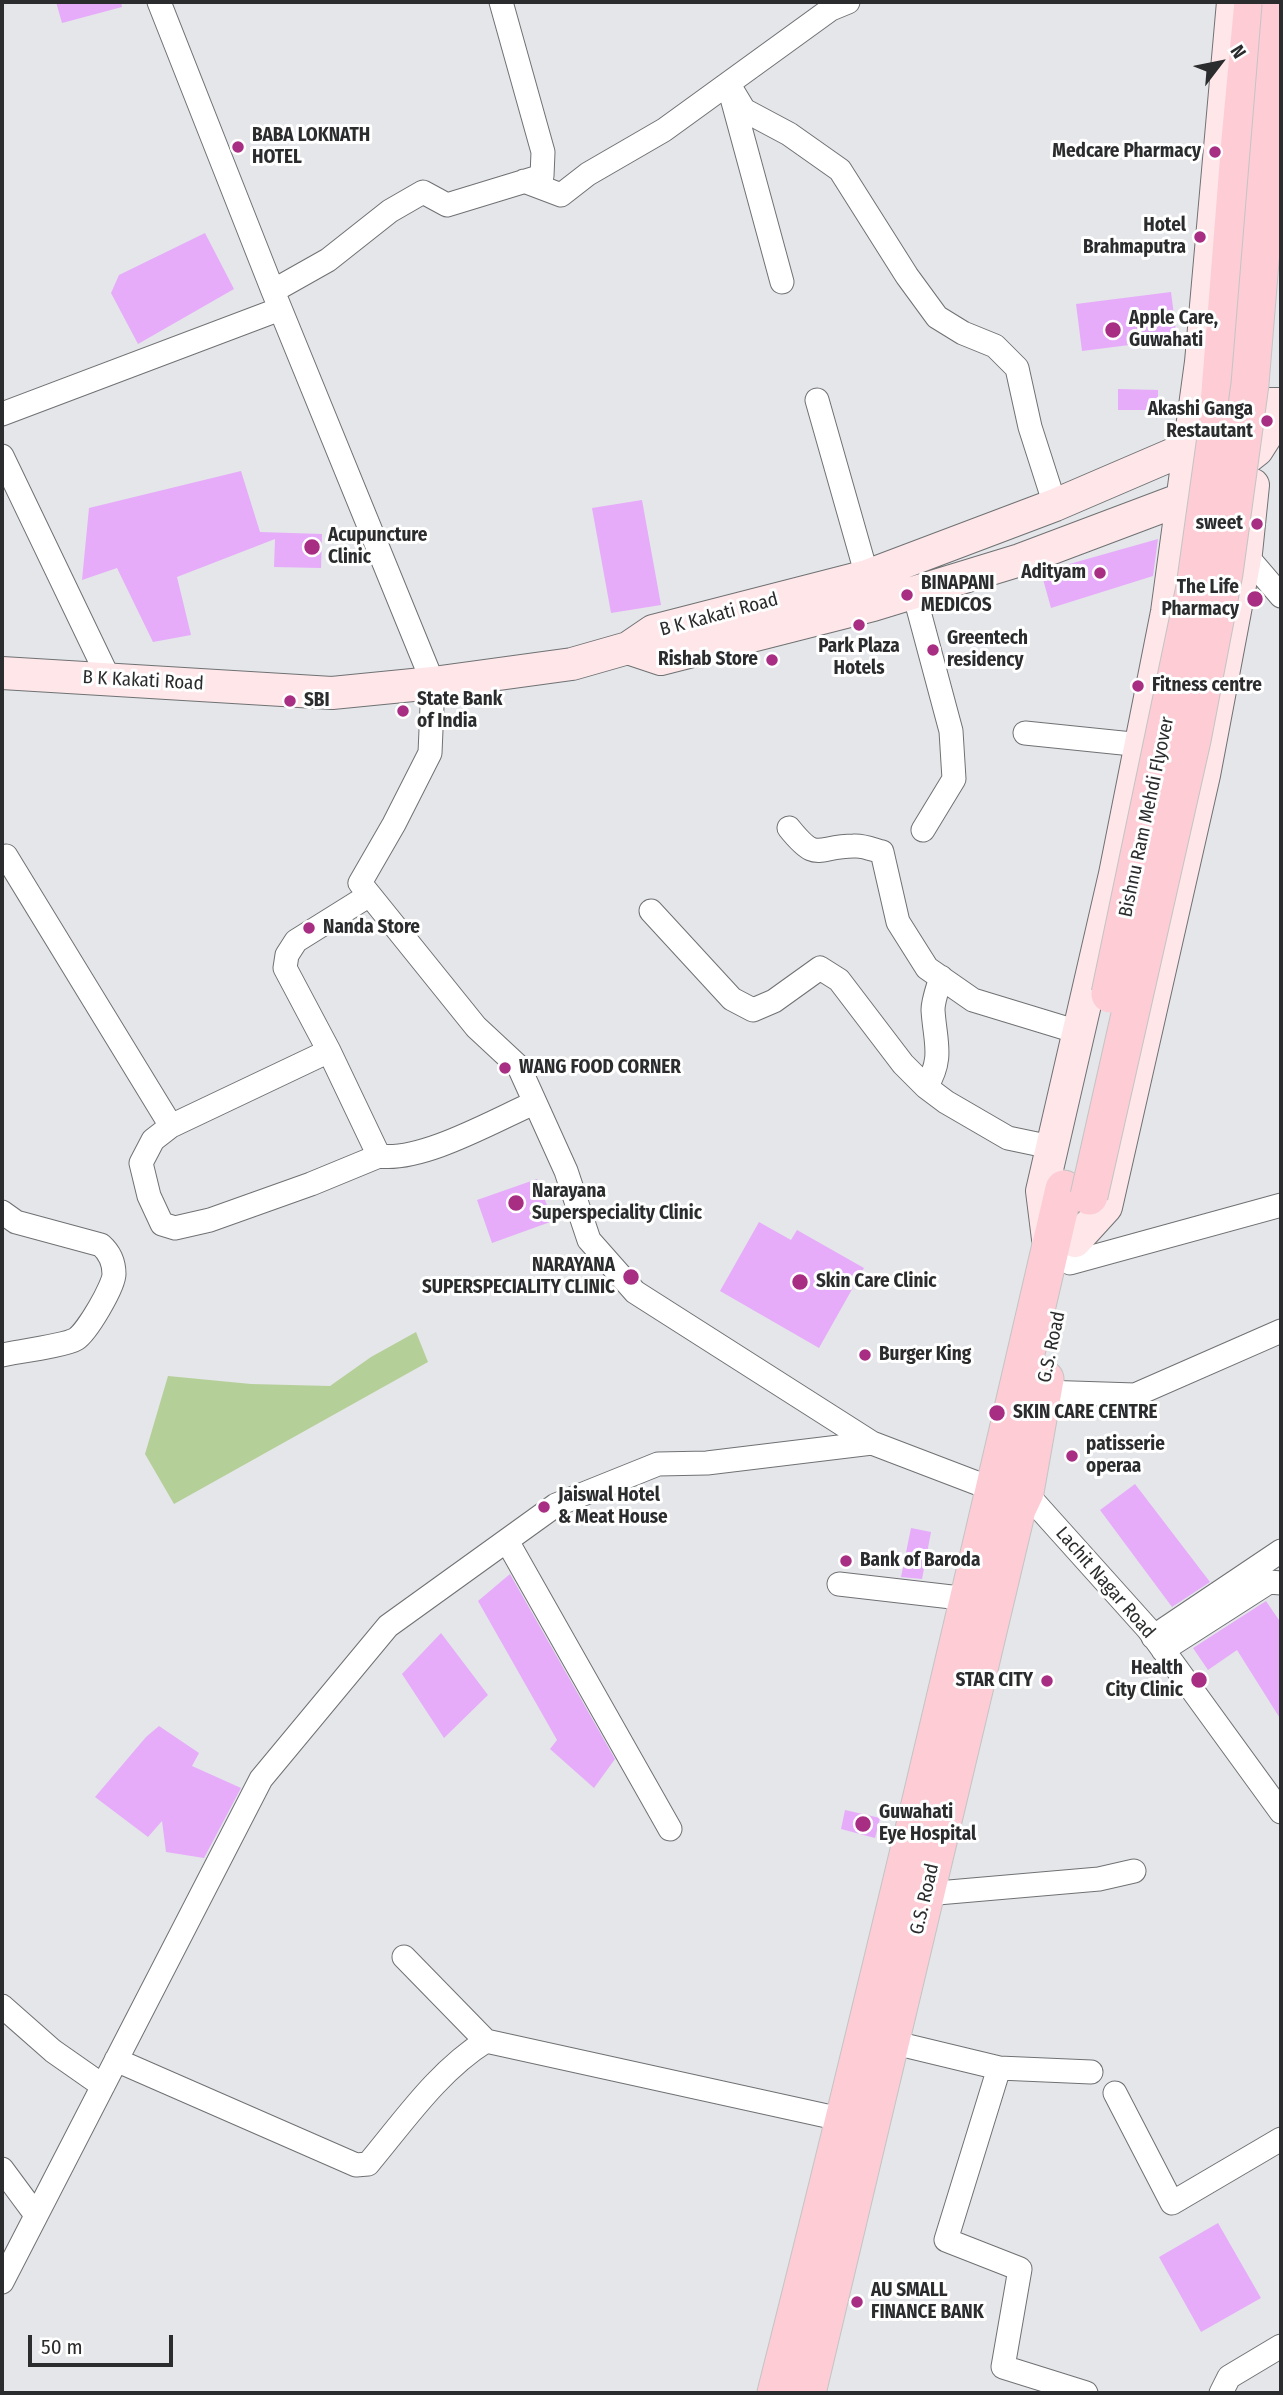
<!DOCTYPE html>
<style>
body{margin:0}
#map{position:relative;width:1283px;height:2395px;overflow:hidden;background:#e4e6e9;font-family:"Fira Sans Condensed",sans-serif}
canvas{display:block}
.frame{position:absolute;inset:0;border:4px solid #2b2c2d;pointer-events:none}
.north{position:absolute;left:1185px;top:28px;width:70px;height:70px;-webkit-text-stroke:5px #fff;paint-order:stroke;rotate:58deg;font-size:19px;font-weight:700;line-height:28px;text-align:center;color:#2b2c2d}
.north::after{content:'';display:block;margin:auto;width:24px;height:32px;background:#2b2c2d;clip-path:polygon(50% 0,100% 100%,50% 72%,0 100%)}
.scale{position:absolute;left:28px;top:2335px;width:145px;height:32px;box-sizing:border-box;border:4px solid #2b2c2d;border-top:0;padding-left:9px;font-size:21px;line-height:24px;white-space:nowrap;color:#2b2c2d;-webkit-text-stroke:5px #fff;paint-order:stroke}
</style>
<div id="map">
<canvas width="1283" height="2395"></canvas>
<div class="frame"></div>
<div class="north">N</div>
<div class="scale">50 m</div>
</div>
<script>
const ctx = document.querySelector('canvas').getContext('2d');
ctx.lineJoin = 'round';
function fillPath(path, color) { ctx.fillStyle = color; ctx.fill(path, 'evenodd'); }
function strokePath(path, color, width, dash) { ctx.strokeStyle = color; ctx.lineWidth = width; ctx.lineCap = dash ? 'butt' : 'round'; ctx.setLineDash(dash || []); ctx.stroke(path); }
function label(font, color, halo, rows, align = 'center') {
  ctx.font = font + ' "Fira Sans Condensed",sans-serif'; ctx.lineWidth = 6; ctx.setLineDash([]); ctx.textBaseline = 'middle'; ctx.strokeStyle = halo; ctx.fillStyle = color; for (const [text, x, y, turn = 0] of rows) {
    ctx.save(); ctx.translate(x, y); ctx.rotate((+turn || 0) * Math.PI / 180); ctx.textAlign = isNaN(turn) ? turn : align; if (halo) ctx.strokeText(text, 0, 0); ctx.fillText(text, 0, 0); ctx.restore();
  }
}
fillPath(new Path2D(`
 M416 1332 428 1362 174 1504 145 1454 168 1376 251 1384 330 1386 371 1357Z`), '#b5cf98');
fillPath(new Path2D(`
 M56 2H121L122 7 62 23Z
 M205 233 234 289 138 344 111 293 119 275Z
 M1171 292 1177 339 1082 351 1076 304Z
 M1118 389 1158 390V410H1118Z
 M241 471 260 532 322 534 321 568 274 567 275 539 177 577 191 635 153 642 117 568 82 580 89 508Z
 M642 500 661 605 611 613 592 508Z
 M1158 539 1153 576 1051 608 1041 572Z
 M537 1179 553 1221 492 1243 477 1200Z
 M759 1222 791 1240 797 1230 864 1268 819 1348 720 1291Z
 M1135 1484 1210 1582 1172 1607 1100 1510Z
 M911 1528 931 1532 922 1579 901 1577Z
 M510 1574 615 1759 594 1788 550 1749 557 1740 478 1601Z
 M1266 1601 1281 1623V1720L1237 1650 1208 1670 1193 1648Z
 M441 1633 488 1695 444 1738 402 1674Z
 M159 1726 199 1753 192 1766 241 1788 204 1858 166 1852 162 1821 148 1837 95 1797 146 1737Z
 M845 1810 880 1818 875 1838 841 1829Z
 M1218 2223 1261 2298 1201 2332 1159 2257Z`), '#e6acfa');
const street = new Path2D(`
 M159 2 273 291 433 683 430 753 394 824 360 883 476 1027 519 1067 566 1171 589 1240 635 1292 872 1443 995 1490
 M729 85 744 110 789 134 840 170 907 276 937 317 963 333 995 346 1017 368 1030 427 1055 505
 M732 98 782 282
 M524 181 561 195 588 174 664 130 831 9 848 2
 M273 291 328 260 390 211 423 192 447 205 542 176 543 152 501 2
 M817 400 867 576
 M2 414 280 309
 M2 456 109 679
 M1238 546 1281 596
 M914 593 951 731 954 779 923 830
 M1025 733 1142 745
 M789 828C818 864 816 846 854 846 863 845 874 850 882 852L898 922 927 968 973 1000 1078 1032
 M2 859 6 856 171 1126 329 1051 285 968 287 955 296 941 368 896
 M651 911 732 999 753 1010 774 1001 820 968 839 980 903 1064 926 1087 946 1102 1008 1138 1051 1147
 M329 1051 379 1156C422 1162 493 1121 534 1103
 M926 1087C944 1058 935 1042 933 1010 933 1000 938 988 941 977
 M171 1126 153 1140 141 1163 149 1196 162 1224 175 1228 210 1220 311 1184 379 1156
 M2 1212 16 1222 101 1245C110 1253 114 1262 114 1274 114 1286 87 1332 76 1339 67 1345 16 1352 2 1355
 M1070 1263 1281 1205
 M1042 1392 1135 1395 1281 1331
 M1025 1492 1148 1629 1281 1812
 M507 1541 670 1829
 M839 1584 969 1599
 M1153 1637 1281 1551
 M1163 1650 1269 1582 1281 1583
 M926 1894 1099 1879 1134 1871
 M404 1957 486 2041
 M2 2006 53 2051 103 2086
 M891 2042 999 2068
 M116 2060 356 2165 368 2164C404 2121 438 2071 486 2041L845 2120
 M1115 2093 1172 2203 1281 2139
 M2 2169 36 2215
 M2 2282 261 1779 388 1626 556 1505 658 1464 707 1463 872 1443
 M1086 2393 1003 2367 1020 2269 946 2240 999 2068 1091 2072
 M1221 2393 1229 2377 1281 2346`);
const secondary = new Path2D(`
 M628 648 661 659 873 605 1020 560 1182 499 1215 483 1257 450 1281 412
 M2 673 332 693 433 683 572 664 628 648 653 631 867 576 1055 505 1190 447 1261 404H1281
 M1048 1239 1042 1191 1115 874 1167 612 1201 362 1233 2
 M1075 1241 1106 1207 1204 775 1246 553 1253 485`);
const primary = new Path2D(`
 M1217 430 1240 140 1253 2
 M776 2393C877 1993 971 1591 1064 1189
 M807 2393 1017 1509 1025 1492 1045 1379`);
strokePath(street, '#6f7173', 25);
strokePath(secondary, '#6f7173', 34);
strokePath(primary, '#c4c4c4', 39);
strokePath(street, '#fff', 23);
strokePath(secondary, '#fee6e9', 32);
strokePath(primary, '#fdccd4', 37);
const primaryBridge = new Path2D(`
 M1110 994 1195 587 1217 430
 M1089 1196 1192 740 1224 573 1250 384 1281 6`);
strokePath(primaryBridge, '#c4c4c4', 39, []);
strokePath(primaryBridge, '#fdccd4', 37);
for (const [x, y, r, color] of [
 [238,147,7,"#a82e83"],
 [1215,152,7,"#a82e83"],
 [1200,237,7,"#a82e83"],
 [1113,330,9,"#a82e83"],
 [1267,421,7,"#a82e83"],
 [1257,524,7,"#a82e83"],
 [312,547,9,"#a82e83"],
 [1100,573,7,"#a82e83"],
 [907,595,7,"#a82e83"],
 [1255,599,9,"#a82e83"],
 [859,625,7,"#a82e83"],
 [933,650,7,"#a82e83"],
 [772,660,7,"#a82e83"],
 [1138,686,7,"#a82e83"],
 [290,701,7,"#a82e83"],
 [403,711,7,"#a82e83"],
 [309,928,7,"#a82e83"],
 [505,1068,7,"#a82e83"],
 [516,1203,9,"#a82e83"],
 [631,1277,9,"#a82e83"],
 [800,1282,9,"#a82e83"],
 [865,1355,7,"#a82e83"],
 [997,1413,9,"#a82e83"],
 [1072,1456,7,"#a82e83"],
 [544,1507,7,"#a82e83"],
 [846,1561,7,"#a82e83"],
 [1199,1680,9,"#a82e83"],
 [1047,1681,7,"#a82e83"],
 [863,1824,9,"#a82e83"],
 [857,2302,7,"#a82e83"]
]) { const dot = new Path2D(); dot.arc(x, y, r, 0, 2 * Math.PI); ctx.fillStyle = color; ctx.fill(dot); strokePath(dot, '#fff', 2.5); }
label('bold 19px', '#2b2c2d', '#fff', [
 ["BABA LOKNATH",252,136],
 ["HOTEL",252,158],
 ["Medcare Pharmacy",1201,152,"right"],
 ["Hotel",1186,226,"right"],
 ["Brahmaputra",1186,248,"right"],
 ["Apple Care,",1129,319],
 ["Guwahati",1129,341],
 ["Akashi Ganga",1253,410,"right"],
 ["Restautant",1253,432,"right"],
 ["sweet",1243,524,"right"],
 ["Acupuncture",328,536],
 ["Clinic",328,558],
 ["Adityam",1086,573,"right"],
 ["BINAPANI",921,584],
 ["MEDICOS",921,606],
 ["The Life",1239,588,"right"],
 ["Pharmacy",1239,610,"right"],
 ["Greentech",947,639],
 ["residency",947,661],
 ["Park Plaza",859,647,"center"],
 ["Hotels",859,669,"center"],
 ["Rishab Store",758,660,"right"],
 ["Fitness centre",1152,686],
 ["State Bank",417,700],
 ["of India",417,722],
 ["SBI",304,701],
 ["Nanda Store",323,928],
 ["WANG FOOD CORNER",519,1068],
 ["Narayana",532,1192],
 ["Superspeciality Clinic",532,1214],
 ["NARAYANA",615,1266,"right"],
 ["SUPERSPECIALITY CLINIC",615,1288,"right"],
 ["Skin Care Clinic",816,1282],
 ["Burger King",879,1355],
 ["SKIN CARE CENTRE",1013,1413],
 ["patisserie",1086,1445],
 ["operaa",1086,1467],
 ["Jaiswal Hotel",558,1496],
 ["& Meat House",558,1518],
 ["Bank of Baroda",860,1561],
 ["Health",1183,1669,"right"],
 ["City Clinic",1183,1691,"right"],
 ["STAR CITY",1033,1681,"right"],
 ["Guwahati",879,1813],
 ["Eye Hospital",879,1835],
 ["AU SMALL",871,2291],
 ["FINANCE BANK",871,2313]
], 'left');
label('19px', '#2b2c2d', '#fff', [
 ["B K Kakati Road",719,615,-15],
 ["B K Kakati Road",143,681,3],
 ["Bishnu Ram Mehdi Flyover",1147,817,-78],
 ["G.S. Road",1052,1347,-78],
 ["Lachit Nagar Road",1105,1583,49],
 ["G.S. Road",925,1899,-77]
]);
</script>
